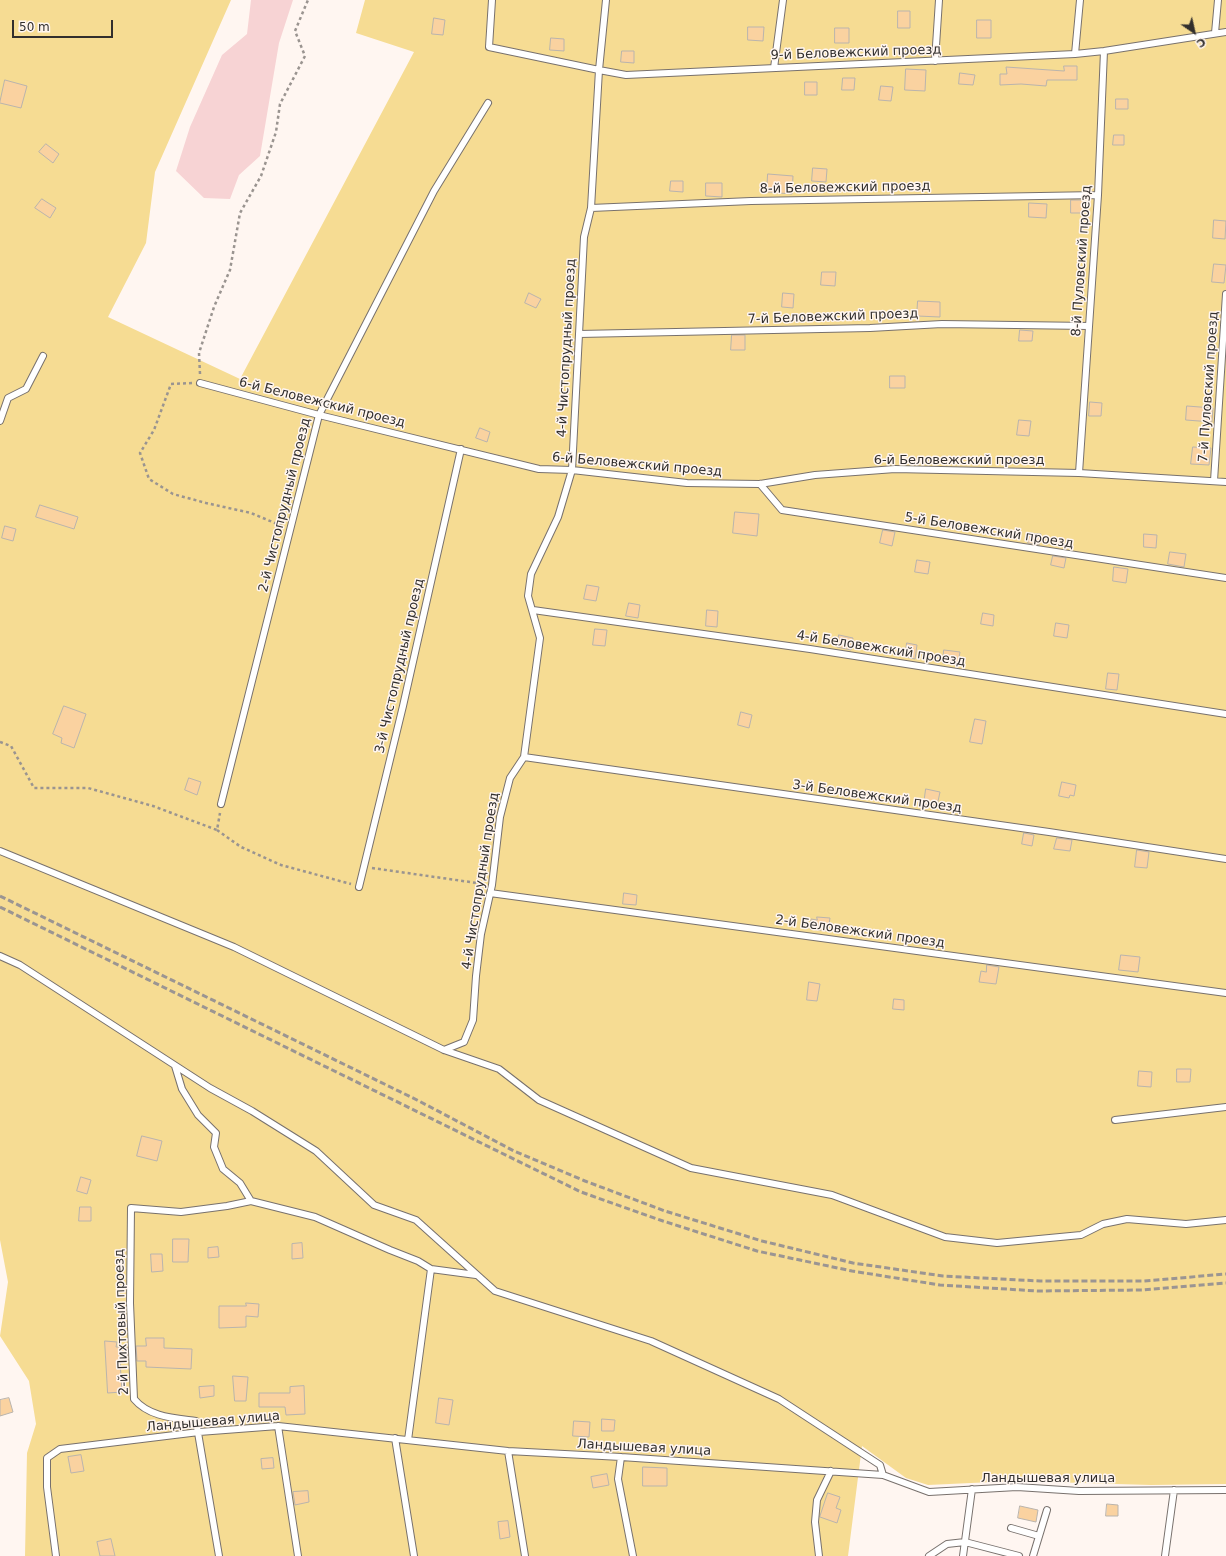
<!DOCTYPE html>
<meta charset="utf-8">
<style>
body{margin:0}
#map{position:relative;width:1226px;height:1556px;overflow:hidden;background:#fff6f1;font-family:"DejaVu Sans",sans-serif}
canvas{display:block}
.north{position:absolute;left:1174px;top:12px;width:40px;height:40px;-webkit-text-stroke:3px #fff6f1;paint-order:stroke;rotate:146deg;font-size:11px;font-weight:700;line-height:16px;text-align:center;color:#322f2d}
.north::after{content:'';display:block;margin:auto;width:14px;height:18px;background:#322f2d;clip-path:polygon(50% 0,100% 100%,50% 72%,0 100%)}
.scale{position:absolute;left:12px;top:20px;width:101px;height:18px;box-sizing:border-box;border:2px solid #322f2d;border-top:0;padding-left:5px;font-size:12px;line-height:14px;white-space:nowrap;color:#322f2d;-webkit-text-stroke:3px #fff6f1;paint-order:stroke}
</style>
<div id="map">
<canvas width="1226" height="1556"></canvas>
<div class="north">С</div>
<div class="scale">50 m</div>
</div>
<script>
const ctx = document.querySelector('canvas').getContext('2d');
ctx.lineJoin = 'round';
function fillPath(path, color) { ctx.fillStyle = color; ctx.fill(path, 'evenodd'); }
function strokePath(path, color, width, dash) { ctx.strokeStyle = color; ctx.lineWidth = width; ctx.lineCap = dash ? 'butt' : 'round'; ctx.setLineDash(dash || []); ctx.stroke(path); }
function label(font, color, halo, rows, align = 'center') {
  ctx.font = font + ' "DejaVu Sans",sans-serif'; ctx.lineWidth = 3; ctx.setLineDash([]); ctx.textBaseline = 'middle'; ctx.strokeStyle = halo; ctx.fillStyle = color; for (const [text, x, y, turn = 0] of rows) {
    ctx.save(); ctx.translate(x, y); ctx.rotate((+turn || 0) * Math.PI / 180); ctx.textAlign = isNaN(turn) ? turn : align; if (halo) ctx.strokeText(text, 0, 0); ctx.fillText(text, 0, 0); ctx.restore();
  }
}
fillPath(new Path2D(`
 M0 0H231L155 172 146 243 108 317 240 379 414 52 356 33 365 0H1226V1484L1151 1485 1014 1481 928 1485 906 1478 862 1446 848 1556H25L27 1453 36 1424 29 1381 0 1336 8 1282 0 1240Z`), '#f6dc93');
fillPath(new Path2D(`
 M251 0H293L279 43 260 156 239 175 230 199 204 198 176 171 190 127 222 55 247 34Z`), '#f7d3d4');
const building = new Path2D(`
 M898 11H910V28H898Z
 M434 18 445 20 443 35 432 34Z
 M977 20H991V38H977Z
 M748 27H764L763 41 748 40Z
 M835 28H849V43H835Z
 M551 38 564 39V51L550 50Z
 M622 51H634V63L621 62Z
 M1064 66H1077V80H1047L1046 86 1021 84 1000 85V74H1007L1006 67 1064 71Z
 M906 69 926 70 925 91 905 90Z
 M960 73 975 75 973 85 959 84Z
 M843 78H855L854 90H842Z
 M5 80 27 86 21 108 0 103Z
 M805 82H817V95H805Z
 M881 86 893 87 891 101 879 100Z
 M1116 99H1128V109H1116Z
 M1114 135H1124V145H1113Z
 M46 144 59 154 53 163 39 152Z
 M813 168 827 169 826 182 812 181Z
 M768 174 793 176 792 194 767 192Z
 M671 181H683V192L670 191Z
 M706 183H722V197L706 196Z
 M42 199 56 208 50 218 35 208Z
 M1071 200H1084L1083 213H1071Z
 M1029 203 1047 204 1046 218 1029 217Z
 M1214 220 1226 221 1225 239 1213 238Z
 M1214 264 1226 265 1224 283 1212 282Z
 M822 272H836L835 286 821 285Z
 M529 293 541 299 536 308 525 303Z
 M783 293 794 294 793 308 782 307Z
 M918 301 940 302V317L917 316Z
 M1020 330 1033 331 1032 341H1019Z
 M732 335H745V350H731Z
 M890 376H905V388H890Z
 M1090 402 1102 403 1101 416H1089Z
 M1187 406 1213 408 1212 422 1186 420Z
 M1019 420 1031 421 1029 436 1017 435Z
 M480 428 490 432 487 442 476 438Z
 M1193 447 1211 448 1209 465 1191 464Z
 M40 505 78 517 74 529 36 517Z
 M735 512 759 514 757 536 733 533Z
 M5 526 16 529 13 541 2 538Z
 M883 530 895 532 892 546 880 543Z
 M1029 533 1041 534 1039 545 1028 543Z
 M1144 534 1157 535 1156 548 1144 547Z
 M1170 552 1186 554 1184 567 1168 564Z
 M1053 556 1066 558 1064 568 1051 565Z
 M917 560 930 562 928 574 915 572Z
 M1114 567 1128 569 1126 583 1113 581Z
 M587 585 599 587 596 601 584 599Z
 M629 603 640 605 638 618 626 616Z
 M707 610 718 611 717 627 706 626Z
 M983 613 994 615 993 626 981 624Z
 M1056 623 1069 625 1067 638 1054 636Z
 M595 629 607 630 605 646 593 645Z
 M839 635 853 638 851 650 837 647Z
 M907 643 917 645 915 659 905 657Z
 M944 650 960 652 958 664 943 663Z
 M1108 673 1119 674 1117 690 1106 689Z
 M64 706 86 714 74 748 61 743 62 738 53 734Z
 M741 712 752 715 749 728 738 725Z
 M975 719 986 721 982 744 970 742Z
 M189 778 201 782 197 795 185 790Z
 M1062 782 1076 785 1074 796 1070 795 1069 798 1059 796Z
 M926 789 940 792 937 806 924 804Z
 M1024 833 1034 835 1032 846 1022 844Z
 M1057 838 1072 840 1070 851 1054 849Z
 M1137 850 1149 852 1147 868 1135 867Z
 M624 893 637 895 636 905 623 904Z
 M817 917 830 918 828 931 810 929 811 919 817 920Z
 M1121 955 1140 957 1138 972 1119 970Z
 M987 965 999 967 996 984 979 982 981 971 986 972Z
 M809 982 820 984 817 1001 807 1000Z
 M894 999 904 1000V1010L893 1009Z
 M1177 1069H1191L1190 1082H1177Z
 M1139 1071 1152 1072 1151 1087 1138 1086Z
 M142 1136 162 1141 157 1161 137 1156Z
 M81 1177 91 1180 87 1194 77 1191Z
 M80 1207H91V1221H79Z
 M173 1239H189L188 1262H173Z
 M302 1243 303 1258 292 1259V1244Z
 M218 1247 219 1257 208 1258V1248Z
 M151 1254H162L163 1271 152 1272Z
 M246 1303 259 1304 258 1317 246 1316V1327L219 1328V1306H246Z
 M146 1338H164V1348L192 1349 191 1369 146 1367V1361H137L136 1346H146Z
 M105 1341 117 1342 116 1347H127L128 1361H120L122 1392 108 1393Z
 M233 1376 248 1377 246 1401H235Z
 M214 1386V1396L200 1398 199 1387Z
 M304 1386 305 1414 286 1415 285 1407H259V1393H290V1387Z
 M9 1398 13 1412 0 1416V1400Z
 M439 1398 453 1400 449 1425 436 1423Z
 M602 1419 615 1420 614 1431H602Z
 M574 1421 590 1422 589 1437 573 1436Z
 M81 1455 84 1471 71 1473 68 1457Z
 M273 1458 274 1468 262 1469 261 1459Z
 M643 1467 667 1468V1486H643Z
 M607 1474 609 1485 593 1488 591 1477Z
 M308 1491 309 1502 295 1505 293 1492Z
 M828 1493 840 1497 836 1508 841 1510 837 1523 820 1517Z
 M1107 1504 1118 1505V1516H1106Z
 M1020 1506 1038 1510 1036 1522 1018 1518Z
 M508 1521 510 1537 500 1539 498 1522Z
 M111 1539 115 1556H100L97 1542Z`);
fillPath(building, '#fad2a0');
strokePath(building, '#bab4ad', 1);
const service = new Path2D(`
 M492 0 489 47 599 70 626 75 1075 54 1104 51 1226 32
 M1215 33 1218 0
 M1075 54 1080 0
 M935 61 939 0
 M774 68 783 0
 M591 208 751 201 1098 195
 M579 334 870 328 942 324 1089 326
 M200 383 319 415 539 469 572 470 687 483 760 484 815 475 895 469 1079 473 1226 482
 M0 421 8 398 26 389 43 356
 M1079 473 1098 195 1104 51
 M1214 481 1226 294
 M760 484 782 510 1226 578
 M533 610 810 649 1226 714
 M524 757 1049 832 1226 859
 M221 804 319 415 434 191 488 103
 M0 851 234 947 444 1050 499 1069 539 1100 691 1168 832 1195 945 1237 997 1243 1081 1235 1103 1224 1127 1219 1186 1224 1226 1220
 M359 887 403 706 461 449
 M490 893 1226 993
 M0 956 20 965 210 1088 252 1111 316 1151 374 1205 416 1220 495 1291 651 1341 779 1399 880 1465 883 1475
 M444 1050 464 1042 473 1020 476 976 481 934 492 885 500 817 510 778 524 757 540 638 528 596 531 574 558 517 572 470 584 237 591 208 599 70 606 0
 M175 1066 182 1089 198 1115 216 1133 214 1147 223 1169 240 1183 251 1201
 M1115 1120 1226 1107
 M278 1426 298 1556
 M395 1438 414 1556
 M408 1440 431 1269 476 1275
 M508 1451 525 1556
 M621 1457 618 1479 633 1556
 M1011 1528 1039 1536
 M56 1556 47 1487V1458L60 1449 199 1432 278 1426 508 1451 621 1457 883 1475 929 1492 1017 1487 1079 1491 1226 1490
 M219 1556 196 1421C174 1418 149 1417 134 1399L130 1303 131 1208 181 1212 227 1206 251 1201 315 1217 390 1250 418 1261 431 1269
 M819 1556 815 1522 817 1500 831 1471
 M929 1556 947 1544 965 1542 1019 1556
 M963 1556 972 1489
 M1033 1556 1047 1510
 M1165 1556 1174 1490`);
strokePath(service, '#78716d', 8);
strokePath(new Path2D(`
 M200 374 199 353 214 307 230 270 240 213 261 176 276 132 280 104 305 56 295 31 308 0
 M192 383 171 384 154 430 140 453 149 479 173 494 206 503 251 513 282 526
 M0 742 11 746 34 788H88L153 806 217 830 220 813
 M217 830 241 847 281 865 351 884
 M372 868 484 884`), '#9a9490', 2.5, [3, 3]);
strokePath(service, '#fff', 6);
strokePath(new Path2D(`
 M0 896 417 1100 514 1151 585 1181 665 1211 762 1241 853 1263 943 1276 1040 1281H1144L1226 1274
 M0 907 581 1192 663 1221 757 1251 852 1271 940 1285 1038 1291 1142 1290 1226 1283`), '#9b9592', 3, [6, 3]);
label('13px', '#322f2d', '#fff6f1', [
 ["9-й Беловежский проезд",856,53,-2],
 ["8-й Беловежский проезд",845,188,-1],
 ["8-й Пуловский проезд",1082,261,-86],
 ["7-й Беловежский проезд",833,317,-2],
 ["4-й Чистопрудный проезд",567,348,-87],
 ["7-й Пуловский проезд",1209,387,-86],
 ["6-й Беловежский проезд",322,403,14],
 ["6-й Беловежский проезд",959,461],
 ["6-й Беловежский проезд",637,465,5],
 ["2-й Чистопрудный проезд",285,505,-76],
 ["5-й Беловежский проезд",989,531,9],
 ["4-й Беловежский проезд",881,649,9],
 ["3-й Чистопрудный проезд",400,666,-77],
 ["3-й Беловежский проезд",877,797,8],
 ["4-й Чистопрудный проезд",481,881,-81],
 ["2-й Беловежский проезд",860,932,8],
 ["2-й Пихтовый проезд",122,1322,-92],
 ["Ландышевая улица",213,1422,-5],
 ["Ландышевая улица",644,1448,3],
 ["Ландышевая улица",1048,1479]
]);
</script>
